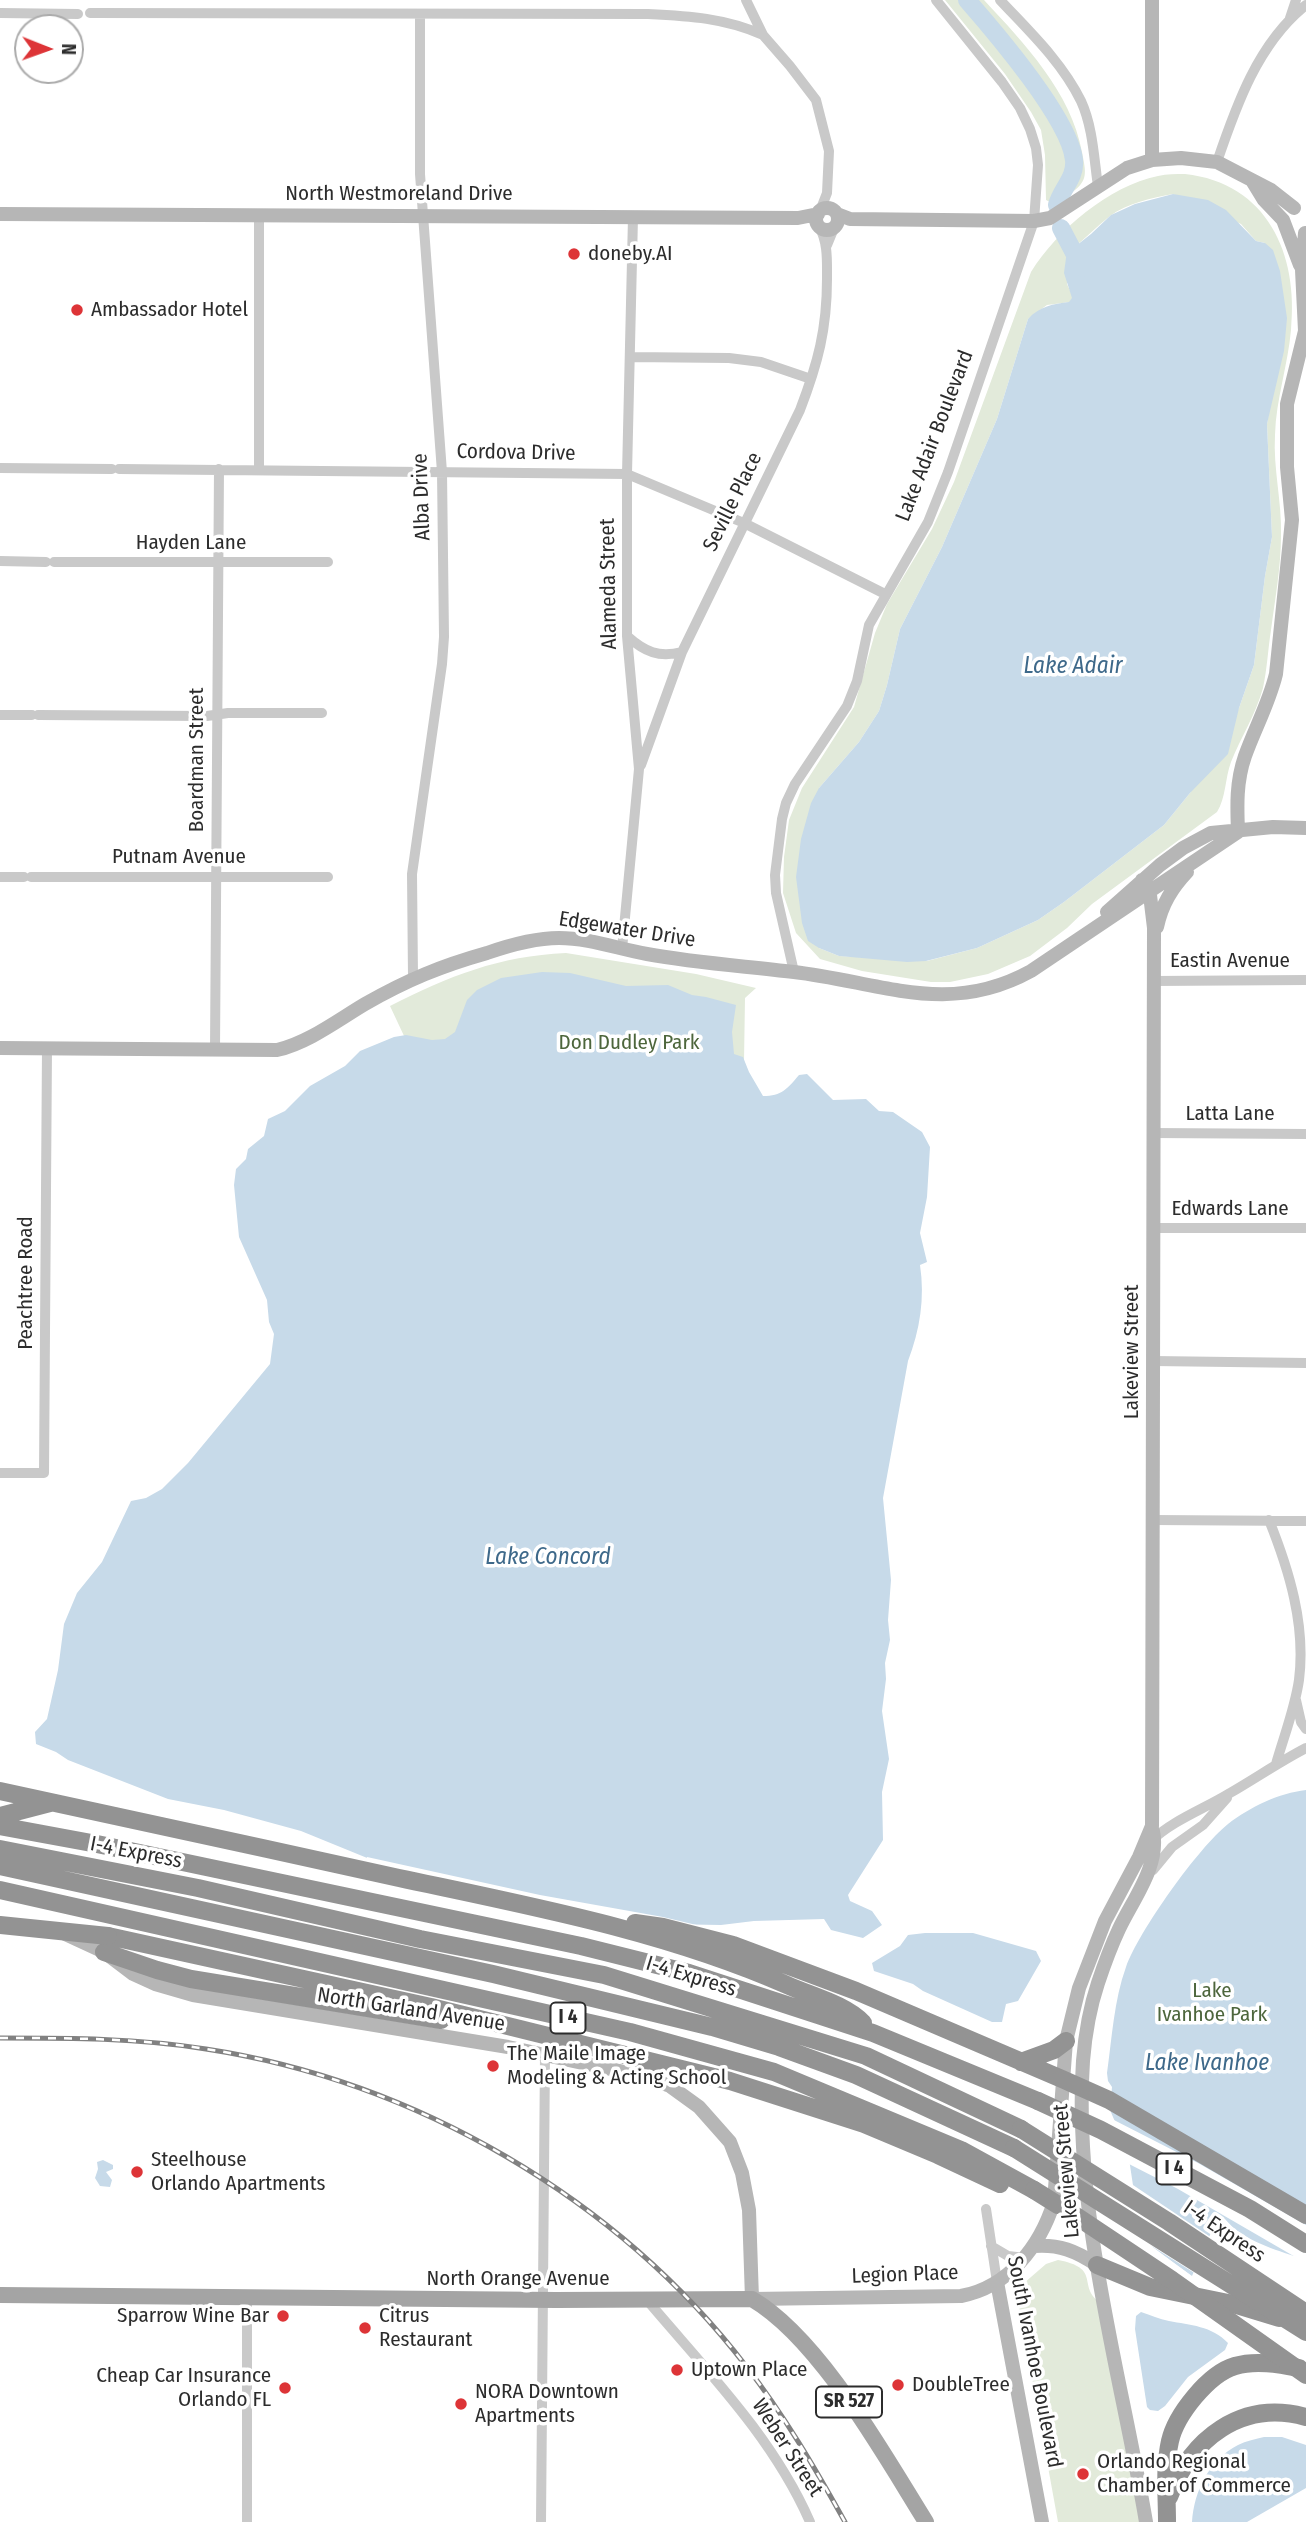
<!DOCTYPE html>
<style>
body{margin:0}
#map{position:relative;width:1306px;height:2522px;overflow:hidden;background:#fff;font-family:"Fira Sans Condensed",sans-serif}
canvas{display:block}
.north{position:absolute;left:14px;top:14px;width:70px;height:70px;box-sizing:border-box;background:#fff;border:2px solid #ababab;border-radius:50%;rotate:91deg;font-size:19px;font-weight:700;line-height:28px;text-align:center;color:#2c2c2c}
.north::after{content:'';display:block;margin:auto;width:24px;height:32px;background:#dd3437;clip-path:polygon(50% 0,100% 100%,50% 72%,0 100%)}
</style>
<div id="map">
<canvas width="1306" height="2522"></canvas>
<div class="north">N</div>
</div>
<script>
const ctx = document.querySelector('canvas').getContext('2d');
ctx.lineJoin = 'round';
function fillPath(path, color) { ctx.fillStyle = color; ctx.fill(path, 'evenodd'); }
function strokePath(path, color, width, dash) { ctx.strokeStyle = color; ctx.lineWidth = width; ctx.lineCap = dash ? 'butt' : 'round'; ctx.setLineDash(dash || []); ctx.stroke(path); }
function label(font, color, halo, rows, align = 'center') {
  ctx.font = font + ' "Fira Sans Condensed",sans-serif'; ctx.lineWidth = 7; ctx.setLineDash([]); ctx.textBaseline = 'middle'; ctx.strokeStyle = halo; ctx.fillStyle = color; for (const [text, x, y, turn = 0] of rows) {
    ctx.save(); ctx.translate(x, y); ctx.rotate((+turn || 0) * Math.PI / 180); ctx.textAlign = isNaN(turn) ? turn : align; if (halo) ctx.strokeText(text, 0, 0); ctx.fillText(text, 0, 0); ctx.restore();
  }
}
fillPath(new Path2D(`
 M945 0H984C1024 43 1071 92 1082 152 1085 169 1089 179 1075 190 1067 196 1061 202 1052 203L1046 200 1045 155 1041 130 1031 112 1005 74Z
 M1185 174C1267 183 1299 254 1291 330 1288 365 1276 399 1275 435 1273 468 1282 502 1281 535 1281 567 1275 599 1271 630 1268 649 1267 670 1263 688 1256 714 1241 737 1231 762 1225 778 1226 798 1217 812L1092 904 1067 928 1030 956 988 974 950 982H931L862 971 820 959 796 933 783 893 784 857 789 820 802 788 854 707 875 633 887 604 932 529 954 482 1031 272C1057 230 1109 186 1158 176 1167 174 1176 174 1185 174ZM1173 194 1241 224 1256 241 1265 243 1272 394 1267 424 1272 537 1265 576 1254 665 1239 708 1190 793 1164 825 1064 902 1038 920 977 948 927 961 839 956 819 948V788L859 742 879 711 887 685 900 629 942 547 997 419 1028 319 1047 305 1070 302 1073 297 1067 284 1072 249C1085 239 1097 226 1110 216 1127 203 1152 198 1173 194Z
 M566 953 696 974 756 988 745 998 743 1125 412 1053 390 1006C449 976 499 956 566 953Z
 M1058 2260C1101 2268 1078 2285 1098 2301L1143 2522H1058L1016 2290 1046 2264Z`), '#e2eada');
fillPath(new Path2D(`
 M1173 194 1208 200 1226 210 1256 241 1265 243 1273 250 1280 271 1287 318 1284 351 1267 424 1272 537 1265 576 1254 665 1239 708 1228 754 1190 793 1164 825 1064 902 1038 920 977 948 926 961 907 962 839 956 819 948 808 941 802 923 796 877 801 839 811 803 819 788 859 742 879 711 887 685 900 629 942 547 997 419 1028 319C1040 306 1053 304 1069 302L1072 298 1064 273 1066 258 1072 249 1091 234 1111 215 1135 204Z
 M542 972 570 973 626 986 668 985 692 995 706 997 736 1005 732 1032 734 1054 743 1057 749 1072 763 1096C782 1096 787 1089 799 1075L807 1074 833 1100 866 1099 879 1111 893 1112 922 1132 930 1147 927 1197 920 1233 927 1262 920 1265C925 1298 920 1330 908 1361L883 1498 891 1580 888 1620 890 1640 885 1663 886 1679 882 1711 889 1759 882 1792 883 1840 848 1895 850 1901 872 1911 882 1925 863 1938 831 1930 824 1919 754 1921 721 1925 600 1923 377 1862 301 1831 224 1810 168 1799 68 1760 56 1752 36 1744 35 1732 47 1719 58 1670 64 1624 77 1593 102 1562 131 1501 146 1498 162 1489 188 1463 270 1364 274 1334 269 1322 267 1300 239 1237 234 1185 236 1169 246 1159 248 1149 264 1136 268 1119 285 1111 310 1086 345 1066 360 1051 394 1037 406 1035 432 1040 445 1039 455 1032 467 1000 477 990 501 978Z
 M1306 1790V2251L1294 2256C1270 2248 1241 2239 1225 2219H1217L1192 2276 1149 2245 1134 2192 1128 2152 1110 2110 1112 2087 1108 2081 1107 2073C1112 2038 1114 2000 1126 1967 1139 1931 1198 1848 1228 1824 1250 1807 1279 1793 1306 1790Z
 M925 1933H973L1036 1951 1041 1961 1018 2001 1006 2004 1002 2022H992L923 1991 913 1984 874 1971 872 1963 900 1946 908 1935Z
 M103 2160 113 2165V2169L106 2172 112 2180 110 2187 100 2186 95 2178 98 2169 97 2162Z
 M1141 2312C1151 2315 1159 2319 1169 2321 1190 2325 1212 2326 1228 2343L1225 2350 1188 2377 1165 2406 1158 2411 1150 2410 1147 2407 1135 2329 1136 2316Z
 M1264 2437H1282L1306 2445V2488L1247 2522H1192C1194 2491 1209 2460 1238 2445 1246 2441 1256 2439 1264 2437Z`), '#c7dae9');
fillPath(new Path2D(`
 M367 1857 540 1895 663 1917 709 1928 599 1926 377 1866 366 1861Z
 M1110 2118 1198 2163 1306 2225V2255L1297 2258 1178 2189 1127 2163 1125 2153Z
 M1130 2183 1212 2238 1196 2274 1150 2245 1194 2278 1190 2279 1146 2247 1136 2218Z`), '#fff');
strokePath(new Path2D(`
 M967 0C995 32 1070 120 1074 160 1076 178 1061 189 1057 205
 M1061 228 1082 268`), '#c7dae9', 18);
strokePath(new Path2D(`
 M746 0 763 35 790 66 816 100 829 151 827 193 820 211
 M1000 0C1029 31 1062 62 1081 101 1093 127 1094 159 1098 186
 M0 13 78 14
 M90 13 648 14C689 16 725 18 763 35
 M1290 18 1296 0
 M1217 162C1236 106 1258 43 1306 5
 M827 245 834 228
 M630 357 729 358 761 362 811 379
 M0 468 112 469
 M119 469 627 474 744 523 885 594
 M259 469V214
 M0 561 46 562
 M54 562H328
 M627 636C645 652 659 658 682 652
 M0 715H32
 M38 715 207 716 228 713H322
 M641 765 682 652 800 410C818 363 827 329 827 279 827 259 828 243 819 226
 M0 877H24
 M31 877H328
 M622 949 639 769 627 636V474L633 217
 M794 972 776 893 775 875 782 819 786 803 795 784 847 706 857 681 869 625 928 522 948 472 1034 221 1038 165 1036 148 1030 129 1020 108 1002 82 936 0
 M413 977 412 874 442 664 444 637 442 472 420 174V14
 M1153 981 1306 980
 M215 1050 219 469
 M1153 1133 1306 1134
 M1153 1228H1306
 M1153 1361 1306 1363
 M0 1473H44L47 1048
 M1153 1520 1306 1521
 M1269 1520C1289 1570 1306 1625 1299 1680 1295 1708 1284 1736 1276 1764
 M1296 1700 1301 1722 1306 1729
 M1151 1841C1173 1820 1204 1809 1230 1793 1256 1778 1279 1762 1306 1748
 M1153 1870 1172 1847 1203 1825 1227 1798
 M986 2209 997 2282
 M991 2246 1008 2256 1025 2258
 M647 2300C706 2370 773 2437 810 2522
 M247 2522V2298
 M541 2522 545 2055`), '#c9c9c9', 10);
strokePath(new Path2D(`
 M1152 0V160
 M1253 182 1264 200 1283 220 1300 265
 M816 219a11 11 0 1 1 22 0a11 11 0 1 1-22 0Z
 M0 214 798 218 818 214
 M837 214 850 219 1034 221 1050 218 1127 168 1152 160 1181 158 1217 162 1271 190 1294 208
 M1238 832C1237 806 1236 782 1245 756 1255 728 1269 703 1276 674L1292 520 1287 467V404L1305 331 1302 270 1305 233
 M1107 912 1160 865 1183 848 1211 833 1273 827 1306 828
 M1157 927C1162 904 1172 888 1187 872
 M0 1048 277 1050C308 1043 338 1020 365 1004 407 980 441 966 487 953 510 945 534 938 559 938 589 938 618 949 647 954 696 963 745 966 794 972 880 982 948 1017 1031 971L1238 832
 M65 1934 104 1952 133 1974 155 1984 193 1995 508 2047 643 2076 670 2086 699 2107 730 2142 742 2173 749 2210 752 2299 961 2296C1009 2287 1040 2246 1054 2202L1066 2041 1079 1988 1105 1921 1139 1857 1152 1826 1154 928 1150 895 1142 880
 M1034 2246C1059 2244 1076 2251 1097 2265
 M997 2282 1042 2522
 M1146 2522C1121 2374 1073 2212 1083 2061 1085 2036 1090 2007 1098 1983 1104 1965 1111 1946 1119 1929 1133 1899 1160 1866 1153 1831`), '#b6b6b6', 14);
strokePath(new Path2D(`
 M0 2295 556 2300 752 2299C820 2339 884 2455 926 2522`), '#a4a4a4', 16);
strokePath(new Path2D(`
 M0 1791C133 1819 266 1849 399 1878 530 1906 664 1931 787 1985 811 1996 845 2004 863 2023
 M0 1816 50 1803
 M0 1826 97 1844 581 1946 689 1973 873 2033 1038 2101
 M0 1849 198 1888 420 1939 604 1975 866 2056 1021 2129
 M0 1866 493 1974 712 2027 779 2047 856 2075 1014 2148
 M0 1890 630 2032 774 2072 961 2150 1034 2190
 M635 1923 663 1927 733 1945 856 1991 1062 2079 1109 2100 1306 2215
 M108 1936 431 2007 730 2081 864 2124 938 2155 1000 2184
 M104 1952 157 1970 191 1979 441 2020
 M1021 2062 1054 2050 1066 2041
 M1097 2265 1150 2287 1233 2304 1279 2318
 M1169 2497C1191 2439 1241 2399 1306 2417
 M1167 2522C1167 2495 1164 2468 1170 2441 1176 2415 1208 2374 1235 2366 1255 2360 1279 2364 1299 2368`), '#939393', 18);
const rail = new Path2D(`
 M0 2038C69 2038 138 2038 206 2049 415 2081 617 2198 746 2366 784 2415 815 2468 845 2522`);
strokePath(rail, '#818181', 5);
strokePath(rail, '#fff', 2.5, [8]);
strokePath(new Path2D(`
 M0 1925 108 1936
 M1038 2101 1101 2130 1250 2209 1306 2244
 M1021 2129 1169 2222 1306 2313
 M1014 2148 1306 2332
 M1034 2190 1058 2205
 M1076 2216 1172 2280 1306 2375`), '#939393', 18);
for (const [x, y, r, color] of [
 [574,254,7,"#dd3437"],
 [77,310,7,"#dd3437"],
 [493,2066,7,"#dd3437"],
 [137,2172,7,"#dd3437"],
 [283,2316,7,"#dd3437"],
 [365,2328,7,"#dd3437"],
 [677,2370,7,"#dd3437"],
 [898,2385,7,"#dd3437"],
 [285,2388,7,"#dd3437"],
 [461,2404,7,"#dd3437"],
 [1083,2474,7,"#dd3437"]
]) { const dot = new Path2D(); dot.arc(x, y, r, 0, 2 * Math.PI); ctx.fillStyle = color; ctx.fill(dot); strokePath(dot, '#fff', 2.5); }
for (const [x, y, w] of [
 [568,2018,35],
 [1174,2169,35],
 [849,2402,66]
]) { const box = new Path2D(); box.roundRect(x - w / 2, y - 15.5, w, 31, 5); ctx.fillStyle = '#fff'; ctx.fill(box); strokePath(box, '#2c2c2c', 2); }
label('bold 19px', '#2c2c2c', null, [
 ["I 4",568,2018],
 ["I 4",1174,2169],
 ["SR 527",849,2402]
]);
label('21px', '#2c2c2c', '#fff', [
 ["North Westmoreland Drive",399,194],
 ["Lake Adair Boulevard",935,436,-69],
 ["Cordova Drive",516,453,1],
 ["Alba Drive",422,497,-92],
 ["Seville Place",733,502,-64],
 ["Hayden Lane",191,543],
 ["Alameda Street",609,584,-91],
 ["Boardman Street",197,760,-90],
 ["Putnam Avenue",179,857],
 ["Edgewater Drive",627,930,9],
 ["Eastin Avenue",1230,961],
 ["Latta Lane",1230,1114],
 ["Edwards Lane",1230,1209],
 ["Peachtree Road",26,1283,-90],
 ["Lakeview Street",1132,1352,-90],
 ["I-4 Express",136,1853,11],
 ["I-4 Express",691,1977,17],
 ["North Garland Avenue",411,2010,9],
 ["Lakeview Street",1067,2171,-95],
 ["I-4 Express",1224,2232,34],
 ["Legion Place",905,2275,-2],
 ["North Orange Avenue",518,2279],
 ["South Ivanhoe Boulevard",1034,2362,79],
 ["Weber Street",787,2448,57]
]);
label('21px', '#2c2c2c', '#fff', [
 ["doneby.AI",588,254],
 ["Ambassador Hotel",91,310],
 ["The Maile Image",507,2054],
 ["Modeling & Acting School",507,2078],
 ["Steelhouse",151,2160],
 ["Orlando Apartments",151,2184],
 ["Sparrow Wine Bar",269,2316,"right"],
 ["Citrus",379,2316],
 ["Restaurant",379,2340],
 ["Uptown Place",691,2370],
 ["Cheap Car Insurance",271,2376,"right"],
 ["Orlando FL",271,2400,"right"],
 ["DoubleTree",912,2385],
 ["NORA Downtown",475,2392],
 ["Apartments",475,2416],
 ["Orlando Regional",1097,2462],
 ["Chamber of Commerce",1097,2486]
], 'left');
label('21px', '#4d663c', '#fff', [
 ["Don Dudley Park",629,1043],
 ["Lake",1212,1991],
 ["Ivanhoe Park",1212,2015]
]);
label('italic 23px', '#3e698a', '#fff', [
 ["Lake Adair",1073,667],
 ["Lake Concord",548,1558],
 ["Lake Ivanhoe",1207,2064]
]);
</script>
